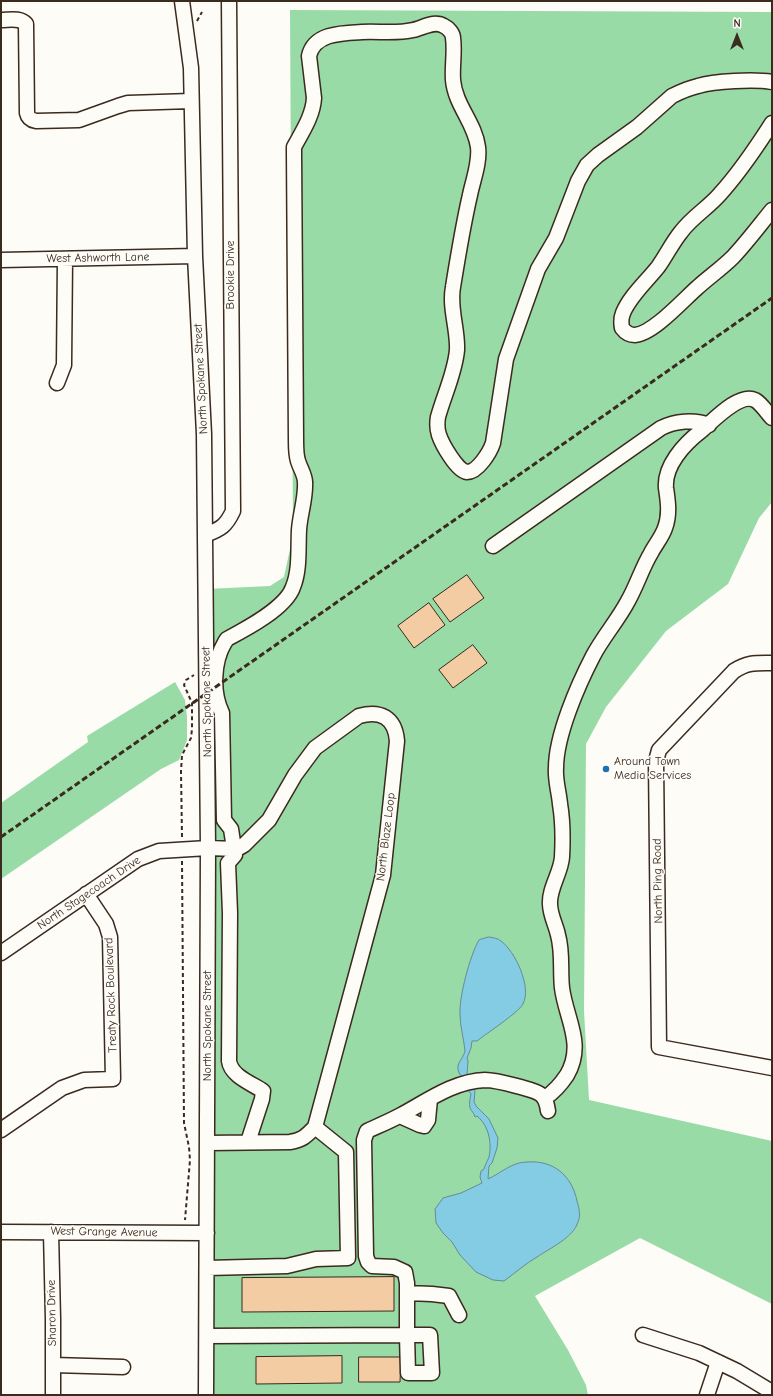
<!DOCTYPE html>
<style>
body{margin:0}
#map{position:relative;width:773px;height:1396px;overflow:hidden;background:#fdfcf7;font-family:"Comic Neue",sans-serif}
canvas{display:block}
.frame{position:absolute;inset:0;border:2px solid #3b2a1e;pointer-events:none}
.north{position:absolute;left:717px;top:16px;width:40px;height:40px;-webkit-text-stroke:3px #fdfcf7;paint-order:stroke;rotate:0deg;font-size:11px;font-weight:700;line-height:16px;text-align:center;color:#3b2a1e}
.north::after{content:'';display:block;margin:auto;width:14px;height:18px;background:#3b2a1e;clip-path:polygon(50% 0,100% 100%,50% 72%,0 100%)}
</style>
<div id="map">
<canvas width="773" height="1396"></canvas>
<div class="frame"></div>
<div class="north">N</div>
</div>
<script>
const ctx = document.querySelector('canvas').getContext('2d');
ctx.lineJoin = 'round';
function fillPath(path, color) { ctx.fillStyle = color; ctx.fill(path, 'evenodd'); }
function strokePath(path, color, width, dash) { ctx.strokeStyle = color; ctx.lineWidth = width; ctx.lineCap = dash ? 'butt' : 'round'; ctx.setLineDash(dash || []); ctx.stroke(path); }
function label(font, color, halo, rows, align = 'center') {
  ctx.font = font + ' "Comic Neue",sans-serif'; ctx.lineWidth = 3; ctx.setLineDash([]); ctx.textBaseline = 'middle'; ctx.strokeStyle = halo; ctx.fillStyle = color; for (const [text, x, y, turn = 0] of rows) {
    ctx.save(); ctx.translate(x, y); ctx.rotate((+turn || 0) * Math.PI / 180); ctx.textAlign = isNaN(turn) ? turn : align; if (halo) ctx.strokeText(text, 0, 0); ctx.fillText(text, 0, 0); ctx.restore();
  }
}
fillPath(new Path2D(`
 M290 10 772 12V502L759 518 728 584 666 631 606 707 586 744 584 1011 589 1100 772 1141V1304L640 1238 535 1296 568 1350 586 1385 588 1395H206V589L270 586 284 577 293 535Z
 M175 682 185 700 187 717V740L179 760 161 769 1 879V803L88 742 87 736Z`), '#98dba6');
const water = new Path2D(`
 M489 937C493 938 498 938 501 941 515 951 532 987 523 1004 518 1013 487 1033 477 1041H472L471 1048 467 1058 468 1061 467 1074 465 1077 460 1075C454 1063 462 1062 465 1051 464 1039 460 1027 460 1014 459 997 470 955 479 940Z
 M471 1086 475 1091 474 1102 476 1106 489 1119 498 1138 497 1148 492 1163 489 1166 488 1179C501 1173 512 1162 527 1162 554 1160 572 1176 577 1201 579 1208 581 1215 578 1222 573 1238 550 1248 537 1257 525 1264 515 1273 504 1281L493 1280 476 1272 460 1255 452 1242 443 1233 436 1223 435 1209 443 1198 461 1193 482 1183 480 1177 481 1171 484 1169C485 1165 487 1162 489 1157 492 1143 489 1126 477 1116L475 1117C474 1113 472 1112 470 1108 469 1104 470 1098 471 1094L466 1088Z`);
fillPath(water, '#83cce4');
strokePath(water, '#668b95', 1);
const building = new Path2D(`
 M467 575 484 598 450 622 433 599Z
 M429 603 445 625 414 648 398 626Z
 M473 645 487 663 453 688 439 670Z
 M394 1277V1311L242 1312V1278Z
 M342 1356V1383L256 1384V1357Z
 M359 1357H401L400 1382H359Z`);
fillPath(building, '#f4cca3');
strokePath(building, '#3b2a1e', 1);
const minor = new Path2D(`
 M182 1 191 68 195 256 204 434 208 848 206 1395
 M1 20C9 20 20 17 26 24L27 113C28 118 31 120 36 121L79 120 118 106 128 103 191 101
 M772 123C756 148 740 172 720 194 708 208 692 217 681 232 672 243 666 256 658 267 646 282 630 296 623 313 621 318 621 323 622 328 625 332 630 335 635 335 653 334 684 299 698 287 709 277 722 268 733 257 747 242 759 226 772 210
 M1 260 195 256
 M57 383 64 365 65 259
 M205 535C221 529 226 526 233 511L229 1
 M493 546 661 428C675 421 694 419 709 425
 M772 663C756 663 748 662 734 671L659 750 656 761 659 1047 772 1068
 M1 953 138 859 159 851 208 848 237 849 244 845 269 820 295 775 315 748 359 716C380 710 395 717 397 741L383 875 315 1127C306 1136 303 1140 290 1142L208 1143
 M545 1098C554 1092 561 1084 567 1075 585 1044 566 1019 562 988 560 970 563 953 558 935 556 925 550 915 550 904 549 888 561 873 562 857 563 839 563 822 560 804 559 792 555 780 556 768 556 735 578 685 593 656 603 637 618 620 628 601 637 585 642 568 651 553 655 545 662 537 665 528 670 515 668 501 666 488 664 466 684 444 701 431 712 422 739 392 755 400 762 404 767 413 772 418
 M400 1116 420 1125 424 1126 428 1120 430 1099
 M1 1130 62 1088 84 1080 113 1079 110 937 106 924 86 894
 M248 1142 262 1099 263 1091C251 1083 231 1076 229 1061L230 913 228 863 235 855 231 829 224 820 222 713C212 692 213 662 225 642L227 639C246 629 286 608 293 587 300 570 298 549 299 530 300 514 306 498 305 482 305 475 300 468 298 461 296 455 296 448 296 440L294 152V147C302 132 313 116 314 98L309 56C314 33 342 33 362 32 379 31 396 34 413 30 423 28 434 20 444 26 448 28 453 33 453 38 455 51 452 66 453 80 455 105 475 123 478 147 480 163 473 180 470 195 463 225 458 256 453 287 449 308 458 329 457 350 455 373 444 395 438 417 437 423 437 429 439 435 442 444 457 471 467 472 478 472 490 452 493 443L506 359 538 269 556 238 578 181 587 165 598 155 637 127 672 96C680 92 689 88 698 86 714 81 755 79 772 82
 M1 1232 207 1233
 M51 1232 53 1319V1395
 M207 1268 287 1266 316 1259 348 1258 346 1152 315 1127
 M407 1293 432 1294 449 1296 459 1315
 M643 1335 699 1353 737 1371 772 1392
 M207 1336 407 1335 408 1373H432L430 1335H407V1283L405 1272 394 1267 372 1266 368 1262 366 1256 364 1140 367 1131C378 1126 390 1121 401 1115 427 1101 454 1081 485 1080 497 1080 512 1085 524 1088 539 1092 546 1094 548 1111
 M53 1365 123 1367
 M707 1395 718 1362`);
strokePath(minor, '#3b2a1e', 17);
strokePath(new Path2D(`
 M197 21 202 12
 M182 837 181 771 182 755 191 738 192 729V703L184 685 186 680 194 675
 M182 861 184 1123 189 1147 190 1160 185 1220`), '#3b2a1e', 2, [4, 3]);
strokePath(minor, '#fdfcf7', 14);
strokePath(new Path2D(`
 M1 837 772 298`), '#3b2a1e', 3, [6, 3]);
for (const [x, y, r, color] of [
 [606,769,4,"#1f6fb2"]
]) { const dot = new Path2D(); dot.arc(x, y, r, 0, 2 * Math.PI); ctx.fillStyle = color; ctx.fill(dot); strokePath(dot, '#fdfcf7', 1.5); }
label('12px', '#3b2a1e', '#fdfcf7', [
 ["West Ashworth Lane",98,258,-1],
 ["Brookie Drive",231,275,-90],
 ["North Spokane Street",201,379,-93],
 ["North Spokane Street",207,702,-91],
 ["North Blaze Loop",386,837,-83],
 ["North Ping Road",658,881,-91],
 ["North Stagecoach Drive",89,893,-34],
 ["Treaty Rock Boulevard",111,995,-92],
 ["North Spokane Street",208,1026,-90],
 ["West Grange Avenue",104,1232,1],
 ["Sharon Drive",52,1313,-91]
]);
label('12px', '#3b2a1e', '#fdfcf7', [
 ["Around Town",614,762],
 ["Media Services",614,776]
], 'left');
</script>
